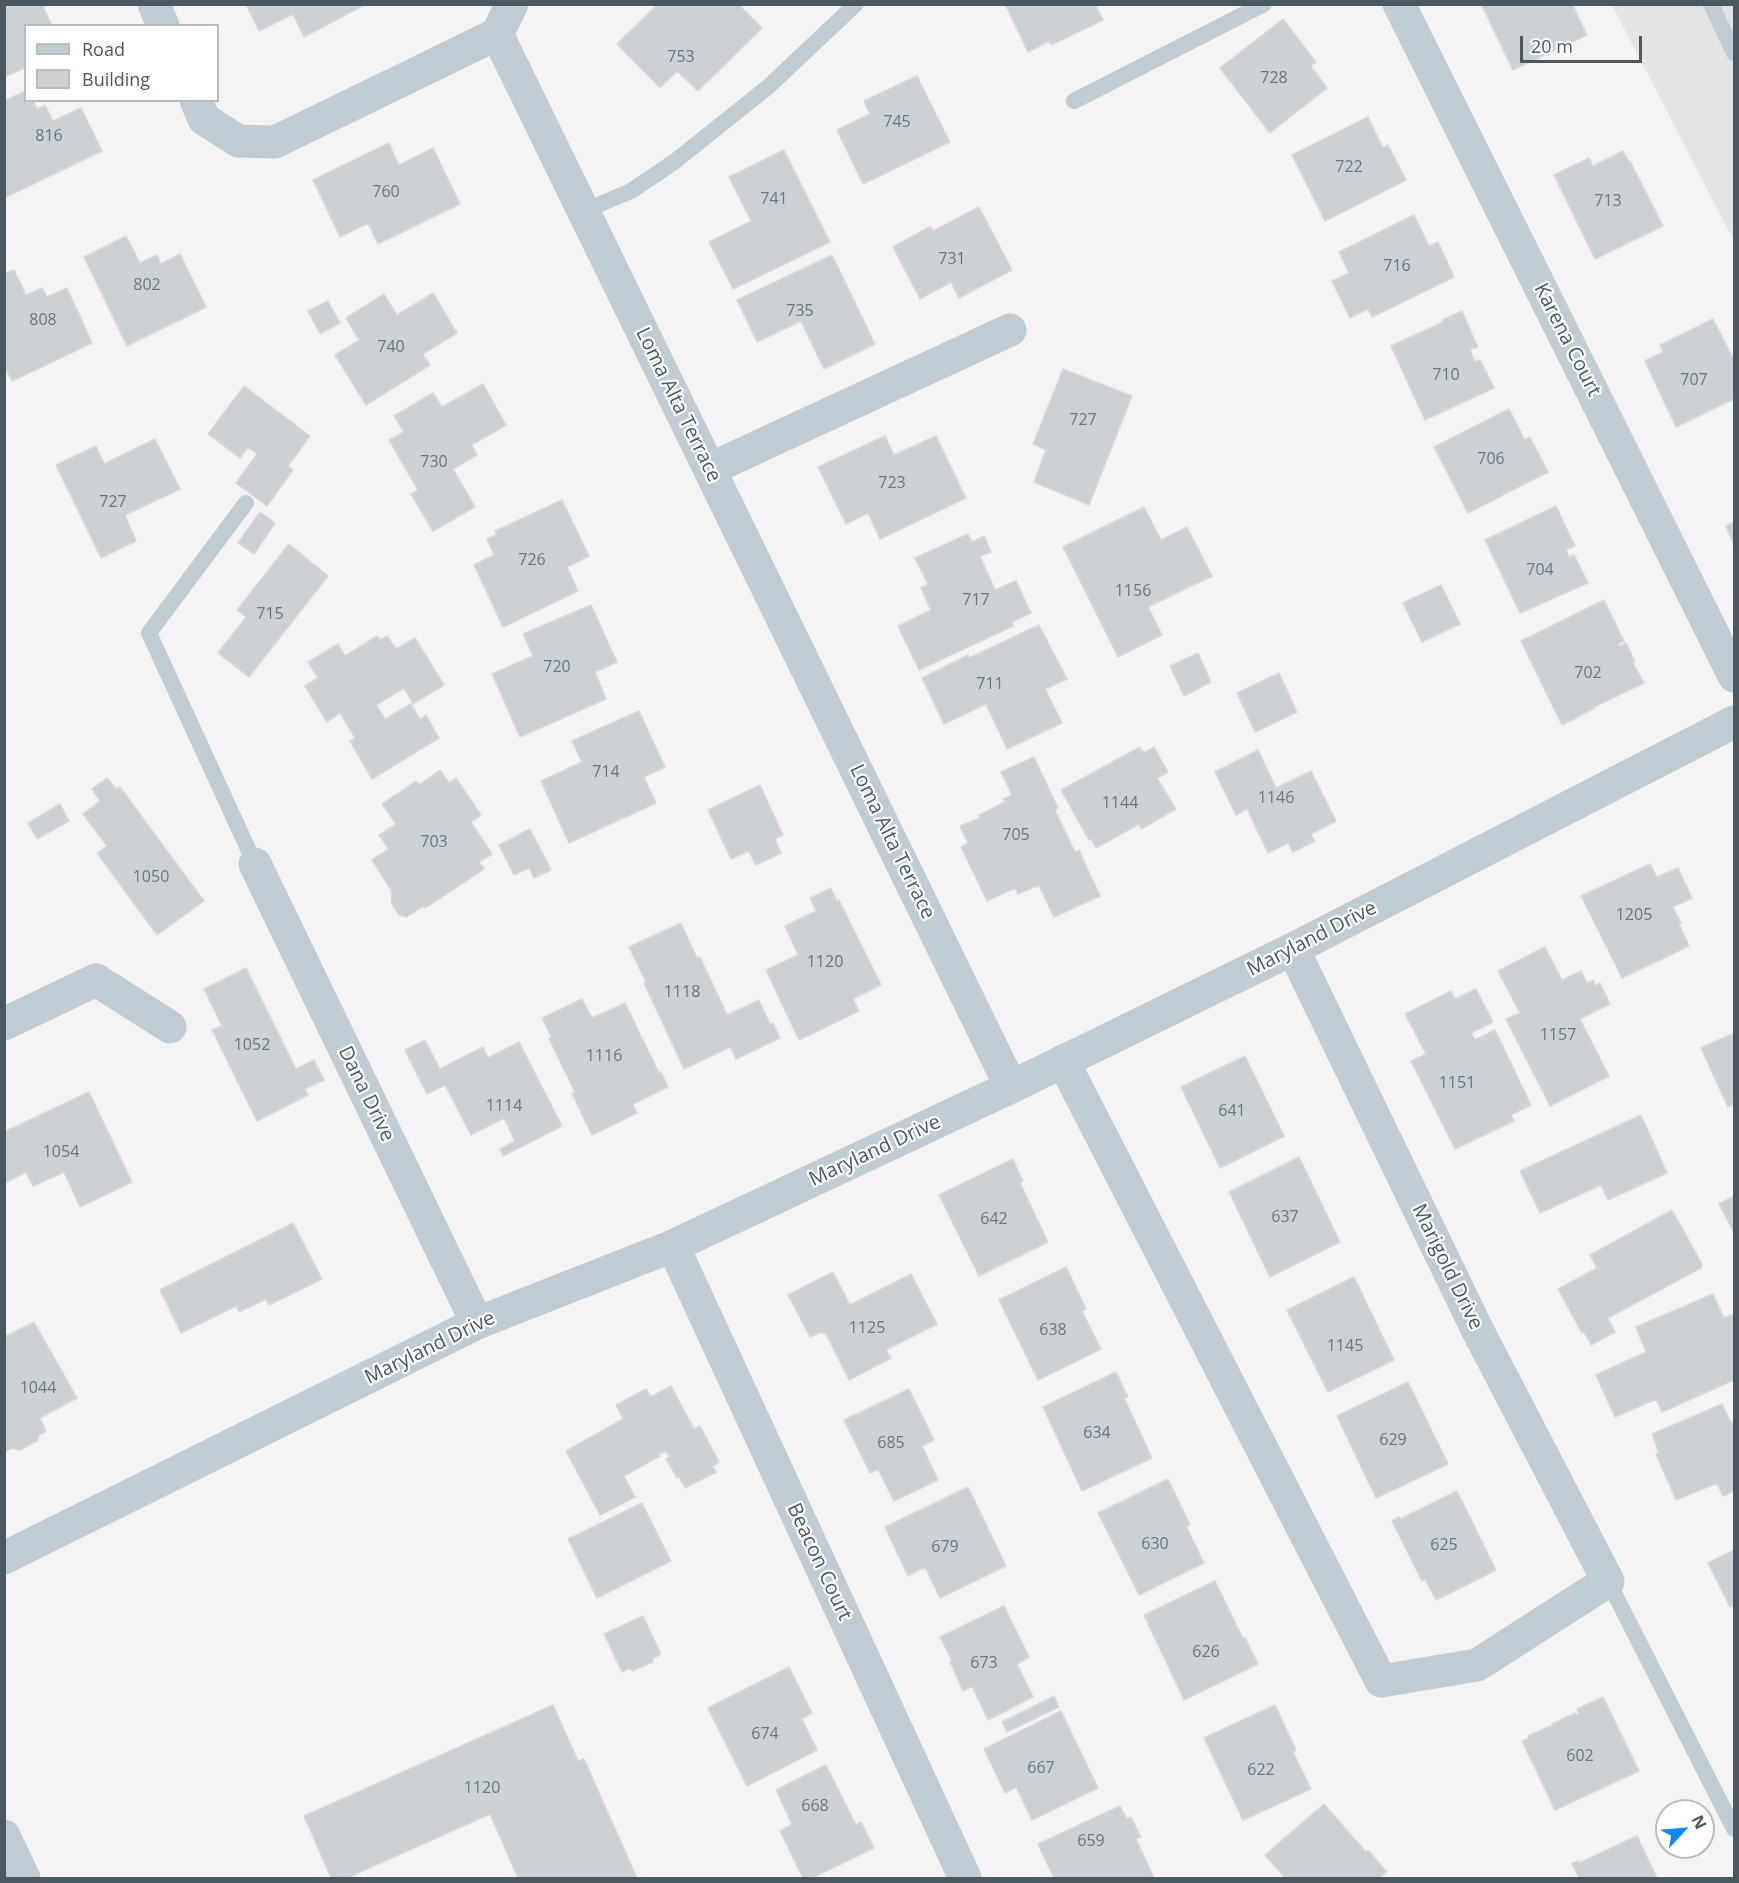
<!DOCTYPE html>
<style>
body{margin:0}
#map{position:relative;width:1739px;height:1883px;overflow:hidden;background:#f5f3f3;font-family:"Open Sans",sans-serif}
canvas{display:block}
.frame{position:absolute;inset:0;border:6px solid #485962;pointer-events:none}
.legend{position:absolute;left:24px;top:24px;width:195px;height:78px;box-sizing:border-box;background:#fff;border:2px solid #b6bdc0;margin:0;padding:8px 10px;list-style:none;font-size:18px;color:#485962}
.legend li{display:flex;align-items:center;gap:12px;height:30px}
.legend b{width:30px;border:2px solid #b6bdc0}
.north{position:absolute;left:1655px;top:1799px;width:60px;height:60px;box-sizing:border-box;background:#fff;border:2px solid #b6bdc0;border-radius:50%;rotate:64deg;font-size:16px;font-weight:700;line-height:24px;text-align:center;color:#485962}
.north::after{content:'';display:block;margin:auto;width:21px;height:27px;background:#0b8af7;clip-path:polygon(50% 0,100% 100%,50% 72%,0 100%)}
.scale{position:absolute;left:1520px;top:36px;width:122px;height:27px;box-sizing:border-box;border:3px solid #485962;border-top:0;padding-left:8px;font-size:18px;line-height:21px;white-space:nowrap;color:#485962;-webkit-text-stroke:4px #fff;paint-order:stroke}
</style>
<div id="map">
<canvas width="1739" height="1883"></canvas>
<div class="frame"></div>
<ul class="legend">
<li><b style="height:8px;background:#c0ccd3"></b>Road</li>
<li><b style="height:16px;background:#ccd1d5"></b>Building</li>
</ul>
<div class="north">N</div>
<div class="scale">20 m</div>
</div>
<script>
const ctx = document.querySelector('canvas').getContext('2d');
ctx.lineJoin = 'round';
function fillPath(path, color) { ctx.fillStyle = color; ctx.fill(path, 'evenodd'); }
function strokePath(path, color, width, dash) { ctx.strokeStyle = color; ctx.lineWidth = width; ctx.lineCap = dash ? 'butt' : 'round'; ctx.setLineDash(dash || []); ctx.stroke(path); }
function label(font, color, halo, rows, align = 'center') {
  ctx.font = font + ' "Open Sans",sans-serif'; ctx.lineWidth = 4.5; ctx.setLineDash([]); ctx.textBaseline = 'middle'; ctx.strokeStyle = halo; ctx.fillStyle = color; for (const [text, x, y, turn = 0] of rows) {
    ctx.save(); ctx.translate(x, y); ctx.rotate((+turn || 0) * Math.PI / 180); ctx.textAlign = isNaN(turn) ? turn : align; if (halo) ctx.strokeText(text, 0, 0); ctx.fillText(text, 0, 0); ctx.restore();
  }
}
fillPath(new Path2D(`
 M1612 5H1734V241Z`), '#e6e3e5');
const building = new Path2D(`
 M12 4H42L52 26H26V67L4 77V8Z
 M246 4H366L304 37 293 14 259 31Z
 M658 4H738L762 28 698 91 677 71 660 88 617 44Z
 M1005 4H1095L1103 20 1051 45 1049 41 1028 52Z
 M1481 4H1572L1587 35 1513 70Z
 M1283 19 1316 62 1311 66 1327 88 1270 133 1220 68Z
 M917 76 950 142 863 184 837 130 870 114 864 101Z
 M26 91V100H33L37 109 45 105 53 121 81 108 102 151 4 198V101Z
 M1368 117 1383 148 1388 145 1406 180 1325 221 1292 155Z
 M389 143 399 165 433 148 460 204 378 244 368 223 340 237 313 180Z
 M784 150 830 242 733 289 709 242 751 221 729 177Z
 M1623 151 1629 162 1630 161 1663 226 1595 259 1554 175 1589 158 1593 166Z
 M979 207 1012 270 959 298 951 282 920 299 893 247 931 226 933 231Z
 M1414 215 1429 246 1438 242 1454 277 1372 317 1368 309 1350 318 1332 281 1349 273 1339 252Z
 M126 236 140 263 157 255 161 264 180 254 206 307 127 346 84 257Z
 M832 255 875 344 824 369 801 321 757 342 737 300Z
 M14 270 26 295 42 288 47 297 67 288 92 343 12 381 4 365V274Z
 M433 293 457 333 423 354 430 365 366 405 335 355 359 340 346 318 384 294 397 315Z
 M328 301 340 323 320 334 308 311Z
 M1462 311 1478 347 1470 350 1475 362 1480 360 1494 388 1425 420 1391 346 1443 322 1442 320Z
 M1713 319 1734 360V399L1676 427 1645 361 1663 352 1660 345Z
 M1063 369 1132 396 1089 505 1034 482 1046 450 1033 444Z
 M483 384 506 425 472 445 477 455 453 469 475 507 433 531 411 494 418 490 389 440 404 432 394 416 433 393 442 407Z
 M244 386 310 436 288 466 293 470 267 506 236 483 257 454 248 447 240 458 208 434Z
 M1509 409 1525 440 1530 437 1548 472 1468 513 1434 447Z
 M885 436 894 455 936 436 966 498 880 539 868 513 846 524 818 467Z
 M155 439 180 489 125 515 136 541 101 558 56 465 96 446 104 464Z
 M562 500 589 556 567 567 578 591 503 627 474 565 494 555 487 539 496 535 495 531Z
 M1556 506 1575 546 1566 550 1569 557 1574 555 1588 583 1520 613 1485 540Z
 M1144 507 1161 540 1187 527 1212 576 1148 607 1162 635 1118 657 1063 547Z
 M260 512 275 523 254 554 238 543Z
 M1734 522V545L1726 526Z
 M968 534 972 542 984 536 991 552 980 556 995 590 1016 581 1031 613 1012 622 1013 626 919 670 898 626 931 610 921 588 928 584 915 558Z
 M289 544 328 576 249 677 218 653 246 617 237 610Z
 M1441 585 1460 624 1422 642 1403 603Z
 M1604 600 1624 641 1618 644 1620 646 1626 643 1635 662 1633 663 1644 683 1594 707 1595 708 1562 725 1521 641Z
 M591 605 617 662 595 672 606 699 520 737 492 674 533 656 523 634Z
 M1039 625 1067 679 1045 689 1062 723 1007 749 986 704 944 724 922 678 968 655 969 658Z
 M377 636 380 640 387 636 396 649 415 638 444 685 413 704 404 688 376 705 385 719 411 704 420 719 426 715 439 738 372 779 350 741 355 738 340 713 327 722 305 686 318 678 308 662 338 644 345 656Z
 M1198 653 1211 682 1184 696 1170 666Z
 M1279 673 1297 712 1255 732 1237 693Z
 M639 711 665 767 644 777 656 803 569 843 541 781 582 762 572 741Z
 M1140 747 1144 753 1154 747 1168 772 1157 778 1176 809 1141 829 1139 824 1096 848 1091 839 1089 840 1061 790Z
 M1258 750 1276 788 1311 771 1336 821 1311 834 1315 841 1293 852 1288 843 1268 853 1247 809 1236 815 1215 772Z
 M1034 757 1058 808 1055 810 1075 852 1079 850 1100 896 1054 917 1039 885 1018 894 1015 888 987 901 961 847 968 843 960 826 980 818 979 815 1005 802 1003 799 1012 795 1001 772Z
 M440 770 449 783 456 778 481 815 471 822 492 854 479 862 484 869 425 908 423 906 407 917 399 915 392 904 391 890 372 860 389 849 379 835 396 824 382 804 416 781 419 785Z
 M107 778 116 789 120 787 204 901 157 935 97 853 107 846 83 814 100 801 92 789Z
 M760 785 783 835 775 839 781 853 756 865 749 851 731 859 708 810Z
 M60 804 69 821 37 839 28 823Z
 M530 829 551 870 534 878 529 868 514 875 499 845Z
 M1650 864 1657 877 1678 868 1692 898 1673 907 1681 923 1679 924 1689 946 1622 978 1581 896Z
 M831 888 837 901 839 900 881 985 853 999 859 1011 799 1040 766 970 798 955 785 926 816 911 810 898Z
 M681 923 697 958 700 957 727 1015 759 1000 770 1024 773 1023 780 1038 736 1059 730 1047 684 1069 644 983 646 982 629 947Z
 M1545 947 1562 980 1581 971 1587 983 1593 980 1596 986 1600 983 1610 1004 1580 1019 1609 1076 1550 1106 1506 1019 1520 1013 1498 971Z
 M246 968 296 1069 314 1060 324 1080 305 1089 308 1095 257 1121 212 1030 222 1026 204 989Z
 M1476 989 1493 1022 1471 1033 1475 1040 1495 1030 1531 1105 1511 1115 1514 1121 1455 1149 1411 1061 1426 1054 1405 1014 1451 991 1455 999Z
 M582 999 592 1018 625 1003 659 1073 661 1072 668 1087 633 1104 637 1113 592 1135 572 1094 575 1092 549 1039 552 1038 542 1018Z
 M1734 1033V1104L1728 1107 1701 1048Z
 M425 1040 440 1069 483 1047 488 1058 519 1042 562 1126 503 1156 500 1149 515 1141 504 1118 471 1135 445 1085 427 1094 405 1050Z
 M1245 1056 1284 1136 1220 1168 1181 1087Z
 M89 1092 132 1182 80 1207 64 1172 33 1186 26 1172 5 1183 4 1132Z
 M1641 1115 1667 1173 1608 1200 1601 1185 1540 1213 1520 1171Z
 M1299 1157 1340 1242 1270 1277 1229 1192Z
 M1013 1159 1023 1181 1020 1183 1048 1242 979 1276 939 1195Z
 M1734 1196V1233L1719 1204Z
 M1672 1210 1702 1264 1701 1268 1608 1318 1615 1332 1591 1345 1584 1332 1582 1333 1558 1289 1597 1268 1590 1255Z
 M293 1223 322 1279 269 1305 266 1299 239 1312 236 1306 181 1333 160 1290Z
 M1066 1267 1086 1309 1082 1311 1101 1349 1038 1380 999 1300Z
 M833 1272 850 1305 911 1274 937 1324 886 1350 891 1358 849 1380 826 1334 821 1332 810 1337 788 1295Z
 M1354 1277 1394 1360 1328 1392 1287 1310Z
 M1713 1294 1724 1318 1734 1314V1380L1662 1412 1656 1399 1615 1417 1596 1375 1646 1352 1636 1327Z
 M34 1322 77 1398 40 1418 46 1431 39 1435 37 1441 20 1450 12 1448 4 1452V1337Z
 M1116 1372 1128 1397 1124 1398 1152 1458 1082 1491 1043 1407Z
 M1408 1382 1448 1464 1376 1498 1337 1416Z
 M671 1386 694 1429 700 1426 719 1462 712 1466 716 1472 685 1488 679 1477 677 1478 666 1459 670 1457 666 1451 659 1454 660 1456 624 1476 635 1497 600 1515 566 1451 623 1419 616 1405 646 1389 651 1397Z
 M909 1389 934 1440 922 1446 938 1480 894 1501 878 1469 870 1473 844 1420Z
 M1722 1404 1731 1423 1734 1421V1491L1723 1496 1717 1483 1676 1500 1656 1454 1659 1453 1652 1434Z
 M1168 1479 1190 1525 1186 1526 1204 1563 1139 1595 1098 1513Z
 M968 1487 1006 1566 940 1598 925 1567 908 1576 885 1527Z
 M1457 1491 1496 1570 1436 1600 1425 1579 1422 1581 1392 1521 1399 1517 1400 1519Z
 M642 1503 671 1561 597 1598 568 1539Z
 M1734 1550V1605L1730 1607 1708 1563Z
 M1215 1581 1243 1639 1245 1638 1258 1664 1184 1700 1144 1615Z
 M1004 1606 1029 1657 1017 1664 1033 1697 988 1720 972 1686 963 1691 950 1662 952 1661 940 1637Z
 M643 1616 661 1654 652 1659 653 1662 632 1671 630 1668 622 1672 604 1634Z
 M789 1667 812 1713 802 1719 817 1750 747 1786 708 1708Z
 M1054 1696 1059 1707 1007 1732 1002 1722Z
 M1603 1697 1639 1771 1555 1810 1522 1741 1529 1738 1528 1736 1550 1726 1551 1727 1553 1726 1552 1724 1575 1713 1576 1715 1579 1713 1577 1709Z
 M553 1705 578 1761 584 1759 637 1878H518L490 1814 347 1878H331L304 1816Z
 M1275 1705 1296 1750 1293 1752 1311 1789 1243 1820 1204 1738Z
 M1061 1711 1098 1788 1032 1820 1016 1787 1005 1793 984 1749Z
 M826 1765 856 1825 861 1822 874 1848 812 1878H803L780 1831 792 1824 776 1790Z
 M1324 1804 1366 1852 1368 1850 1387 1872 1379 1878H1285L1265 1855Z
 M1120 1806 1127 1819 1131 1817 1141 1837 1136 1839 1154 1878H1054L1038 1844Z
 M1637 1836 1657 1878H1579L1572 1864 1578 1861 1579 1863Z`);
fillPath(building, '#ccd1d5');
strokePath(building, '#d6d9de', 1.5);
strokePath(new Path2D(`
 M1711 4 1734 53
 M1074 101 1264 4
 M584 211 631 191 674 162 768 87 856 4
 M246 503 149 633 255 864
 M1608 1581 1734 1829`), '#c0ccd3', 16);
strokePath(new Path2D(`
 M154 4 163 26
 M1399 4 1734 676
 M497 34 1011 1087
 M497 34 512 4
 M196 100 204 119 238 141 275 142 497 34
 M710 469 1010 330
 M255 864 477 1323
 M4 1024 96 980 170 1027
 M1063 1061 1381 1681 1477 1665 1608 1581 1478 1331 1293 949
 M673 1246 965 1878`), '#c0ccd3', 33);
strokePath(new Path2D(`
 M4 1558 477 1323 673 1246 1011 1087 1293 949 1734 722
 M4 1836 24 1878`), '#c0ccd3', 33);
label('16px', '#69777f', null, [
 ["753",681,57],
 ["728",1274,78],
 ["745",897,122],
 ["816",49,136],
 ["722",1349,167],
 ["760",386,192],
 ["741",774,199],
 ["713",1608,201],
 ["731",952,259],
 ["716",1397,266],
 ["802",147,285],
 ["735",800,311],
 ["808",43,320],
 ["740",391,347],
 ["710",1446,375],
 ["707",1694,380],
 ["727",1083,420],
 ["706",1491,459],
 ["730",434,462],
 ["723",892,483],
 ["727",113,502],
 ["726",532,560],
 ["704",1540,570],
 ["1156",1133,591],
 ["717",976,600],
 ["715",270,614],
 ["720",557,667],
 ["702",1588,673],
 ["711",990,684],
 ["714",606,772],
 ["1146",1276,798],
 ["1144",1120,803],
 ["705",1016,835],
 ["703",434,842],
 ["1050",151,877],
 ["1205",1634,915],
 ["1120",825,962],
 ["1118",682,992],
 ["1157",1558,1035],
 ["1052",252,1045],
 ["1116",604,1056],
 ["1151",1457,1083],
 ["1114",504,1106],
 ["641",1232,1111],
 ["1054",61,1152],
 ["637",1285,1217],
 ["642",994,1219],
 ["1125",867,1328],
 ["638",1053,1330],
 ["1145",1345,1346],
 ["1044",38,1388],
 ["634",1097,1433],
 ["629",1393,1440],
 ["685",891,1443],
 ["630",1155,1544],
 ["625",1444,1545],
 ["679",945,1547],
 ["626",1206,1652],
 ["673",984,1663],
 ["674",765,1734],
 ["602",1580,1756],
 ["667",1041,1768],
 ["622",1261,1770],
 ["1120",482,1788],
 ["668",815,1806],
 ["659",1091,1841]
]);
label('20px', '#485962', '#fff', [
 ["Karena Court",1567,340,63],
 ["Loma Alta Terrace",678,405,64],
 ["Loma Alta Terrace",892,842,64],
 ["Maryland Drive",1312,939,-27],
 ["Dana Drive",366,1094,64],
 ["Maryland Drive",875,1151,-25],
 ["Marigold Drive",1447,1267,64],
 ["Maryland Drive",430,1348,-26],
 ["Beacon Court",819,1562,65]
]);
</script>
